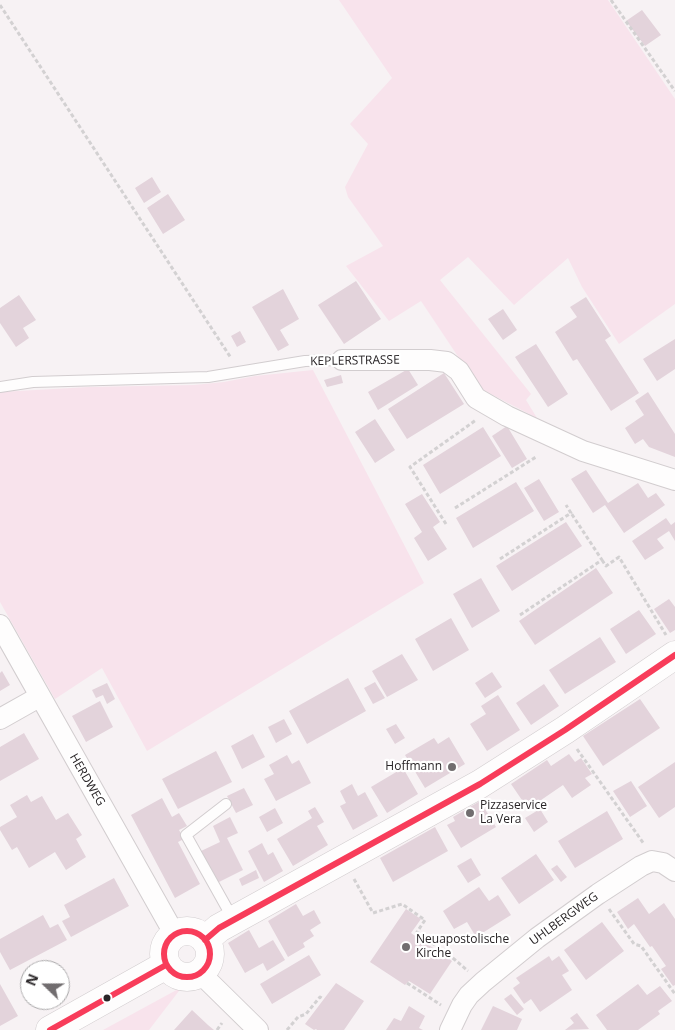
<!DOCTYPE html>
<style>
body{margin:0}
#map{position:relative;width:675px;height:1030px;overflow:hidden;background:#f7f2f4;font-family:"Open Sans",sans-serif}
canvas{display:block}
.north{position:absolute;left:20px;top:960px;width:50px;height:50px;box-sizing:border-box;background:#fff;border:1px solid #a9a8a9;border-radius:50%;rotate:292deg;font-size:14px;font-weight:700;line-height:20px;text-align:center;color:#292527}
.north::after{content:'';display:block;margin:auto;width:18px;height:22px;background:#716d6f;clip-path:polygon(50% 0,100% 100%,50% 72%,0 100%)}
</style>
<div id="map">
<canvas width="675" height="1030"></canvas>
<div class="north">N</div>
</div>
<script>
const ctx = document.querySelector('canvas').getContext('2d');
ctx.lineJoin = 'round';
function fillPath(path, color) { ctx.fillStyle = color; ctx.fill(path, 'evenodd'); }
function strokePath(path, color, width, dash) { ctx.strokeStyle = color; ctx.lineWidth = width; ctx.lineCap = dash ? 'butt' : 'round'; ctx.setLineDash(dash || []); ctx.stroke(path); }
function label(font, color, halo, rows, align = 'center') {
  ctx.font = font + ' "Open Sans",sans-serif'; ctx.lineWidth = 4.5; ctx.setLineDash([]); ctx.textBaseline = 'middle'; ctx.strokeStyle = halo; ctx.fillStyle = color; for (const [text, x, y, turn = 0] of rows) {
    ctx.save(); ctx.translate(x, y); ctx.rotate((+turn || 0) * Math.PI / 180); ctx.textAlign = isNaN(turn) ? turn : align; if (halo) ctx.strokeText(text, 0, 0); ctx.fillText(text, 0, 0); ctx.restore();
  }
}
fillPath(new Path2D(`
 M339 0H608L675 99V304L619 344 582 287 568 258 514 305 468 257 440 280 531 394 526 400 537 418 479 388 421 301 389 321 346 266 383 246 348 197 345 187 368 144 350 124 392 78Z
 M313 370 424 583 147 751 102 668 55 699 0 602V392L89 387 194 385 224 382 255 376Z
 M182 987 149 1030H103Z`), '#f8e3ec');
fillPath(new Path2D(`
 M642 10 661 35 645 46 626 21Z
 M152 177 161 192 144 203 135 188Z
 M168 194 185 220 163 234 147 208Z
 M356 281 381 319 344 344 318 305Z
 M283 289 299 319 280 330 289 345 278 351 252 307Z
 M19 295 36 320 23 328 29 338 16 347 0 323V308Z
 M586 297 611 336 605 340 639 393 611 411 577 359 573 361 555 332 577 317 570 307Z
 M503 309 517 330 503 340 488 319Z
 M240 331 246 342 237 347 231 336Z
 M675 339V369L657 381 643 359Z
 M536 344 568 394 548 407 515 357Z
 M408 369 418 385 378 410 368 392Z
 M444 373 464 404 407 439 388 409Z
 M341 375 343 383 327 387 324 380Z
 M648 392 675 434V457L649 447 643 439 635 444 625 428 644 415 635 401Z
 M375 419 395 450 375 463 355 432Z
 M507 426 527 459 512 468 492 436Z
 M483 427 501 456 440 494 423 465Z
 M586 470 608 503 638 483 648 498 656 493 665 505 624 533 605 505 593 513 571 479Z
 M539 479 559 512 544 521 524 488Z
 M516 482 534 511 473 548 456 518Z
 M422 494 440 522 433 527 447 549 428 561 414 538 422 532 405 504Z
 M666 518 671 525 675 522V541L669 531 657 539 664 548 645 560 632 541Z
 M566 522 582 546 512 591 496 566Z
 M596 568 613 593 535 645 519 621Z
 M481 578 500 611 472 628 453 594Z
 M669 599 675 607V630L670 633 654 609Z
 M639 610 656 634 626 654 610 629Z
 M451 618 469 650 433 671 415 639Z
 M600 637 616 662 565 694 549 670Z
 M402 654 418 680 387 697 372 671Z
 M2 671 10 685 0 691V673Z
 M492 672 502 687 485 698 475 683Z
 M348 678 366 711 307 744 289 711Z
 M375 682 385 698 373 704 364 688Z
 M107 683 115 699 107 704 103 695 96 698 92 690Z
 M544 684 559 706 531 725 516 703Z
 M498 695 520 730 487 751 470 724 486 714 481 706Z
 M640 699 660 728 603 766 583 736Z
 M100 701 113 727 86 742 72 716Z
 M284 719 292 734 276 743 268 727Z
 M396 724 405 738 395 744 386 729Z
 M24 733 39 759 0 781V747Z
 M253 734 265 757 242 769 231 746Z
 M449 737 465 764 425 788 405 755 434 738 438 744Z
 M216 751 232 782 178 809 162 779Z
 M569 754 575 762 581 758 592 774 585 778 591 785 572 798 563 785 528 809 511 784 547 760 551 766Z
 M287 755 292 764 299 760 311 783 276 801 264 779 274 774 269 765Z
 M675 762V807L659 818 638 787Z
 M403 768 418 794 387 813 371 787Z
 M631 781 647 806 630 817 613 791Z
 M352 784 358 796 365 792 378 816 353 830 340 806 346 803 340 791Z
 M244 788 253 805 236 813 227 796Z
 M27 795 31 802 42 796 56 820 68 813 82 835 76 839 86 857 66 870 55 852 29 868 17 847 12 850 0 830V827L17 817 10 805Z
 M162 798 172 817 179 813 187 826 179 830 184 839 178 842 200 884 175 898 131 815Z
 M480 801 496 827 461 848 447 825 455 821 453 817Z
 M315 807 324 822 317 826 328 845 293 866 277 839 312 818 308 811Z
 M275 808 283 823 267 832 259 817Z
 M540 809 548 822 534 832 525 818Z
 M607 811 623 839 575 868 558 841Z
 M230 817 238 833 227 838 243 870 217 883 201 851 220 842 213 826Z
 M435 827 448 851 393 882 380 858Z
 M262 843 268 855 273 852 283 871 264 882 248 851Z
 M536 854 554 880 519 904 501 878Z
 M471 858 481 875 468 883 457 866Z
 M557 865 567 877 561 882 551 869Z
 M256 870 259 878 242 886 239 879Z
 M114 878 129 906 71 937 62 921 70 917 64 905Z
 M479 887 489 901 498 895 511 915 476 937 467 922 454 929 443 911Z
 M638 898 649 914 664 903 675 919V985L673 986 661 969 666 966 652 946 650 947 634 924 628 929 617 912Z
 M296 904 303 916 314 910 321 923 310 930 314 936 303 943 305 947 288 957 268 921Z
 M406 909 421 919 411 933 452 961 430 994 409 981 405 985 370 962Z
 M43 915 50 928 58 924 67 940 10 970 0 952V939Z
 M602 922 624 951 586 980 564 950Z
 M249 930 259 948 273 940 285 960 267 971 263 963 245 973 228 943Z
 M309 955 321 975 272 1004 260 984Z
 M549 956 552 961 559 956 569 971 562 975 572 990 540 1012 531 999 524 1004 513 988 520 983 516 978Z
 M336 983 364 1001 344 1030H317L316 1029 314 1030 305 1024Z
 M0 984 18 1016 0 1026Z
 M638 984 647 995 660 986 672 1001 658 1011 660 1014 638 1030H607L596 1015Z
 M511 994 524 1009 517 1015 504 999Z
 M409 1006 425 1016 419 1028 423 1030H386L394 1018 401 1021Z
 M493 1006 522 1019 517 1030H481Z
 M192 1010 208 1025 214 1030H174Z
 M577 1013 589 1029 565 1030 574 1023 570 1018Z`), '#e3d3db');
const lane = new Path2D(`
 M0 387 33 382 208 377 305 361 342 360
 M226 804 186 835 233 919`);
const street = new Path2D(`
 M342 360H430L447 362 459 371 476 398 507 416 583 451 675 480
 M0 625 175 935
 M0 719 39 697
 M200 973 258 1030
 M450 1030 462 1005 469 995 483 982 537 938 598 894 641 866 652 861 663 863 675 871`);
const secondary = new Path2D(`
 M164 954a23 23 0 1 1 46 0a23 23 0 1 1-46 0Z
 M205 940 219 928 480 784 565 730 675 655
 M50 1030 166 965`);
strokePath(lane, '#d2cdcf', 12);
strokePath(street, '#d2cdcf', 22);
strokePath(secondary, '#d2cdcf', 29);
strokePath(new Path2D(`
 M611 0 675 91
 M0 5 231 358
 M455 508 536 457
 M446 524 410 467 476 420
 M500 559 571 513 566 505
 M602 560 606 566 619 557 666 635
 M520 615 602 560 571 513
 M577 749 644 844
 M354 879 373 913 402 904 425 920 417 932 454 959 468 971
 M609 909 634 944 641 946 675 994
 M407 983 441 1005
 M217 1030 222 1023
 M287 1030 298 1017 306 1014 320 997 323 999`), '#d3d1d2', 3, [4, 2.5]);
strokePath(lane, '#fefdfd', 10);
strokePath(street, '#fefdfd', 20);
strokePath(secondary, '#fefdfd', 28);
strokePath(new Path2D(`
 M164 954a23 23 0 1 1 46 0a23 23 0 1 1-46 0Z
 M205 940 219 928 480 784 565 730 675 655
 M50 1030 166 965`), '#f83c5a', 6);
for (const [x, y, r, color] of [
 [452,767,5,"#716d6f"],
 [470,813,5,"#716d6f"],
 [406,947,5,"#716d6f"],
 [107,998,4.5,"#292527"]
]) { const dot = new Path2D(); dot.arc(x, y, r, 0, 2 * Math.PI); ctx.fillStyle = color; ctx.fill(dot); strokePath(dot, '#fff', 2); }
label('12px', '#292527', '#fff', [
 ["KEPLERSTRASSE",355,361,-1],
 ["HERDWEG",87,780,60],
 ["UHLBERGWEG",564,919,-36]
]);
label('12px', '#292527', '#fff', [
 ["Hoffmann",442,767,"right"],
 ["Pizzaservice",480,806],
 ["La Vera",480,820],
 ["Neuapostolische",416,940],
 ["Kirche",416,954]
], 'left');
</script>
